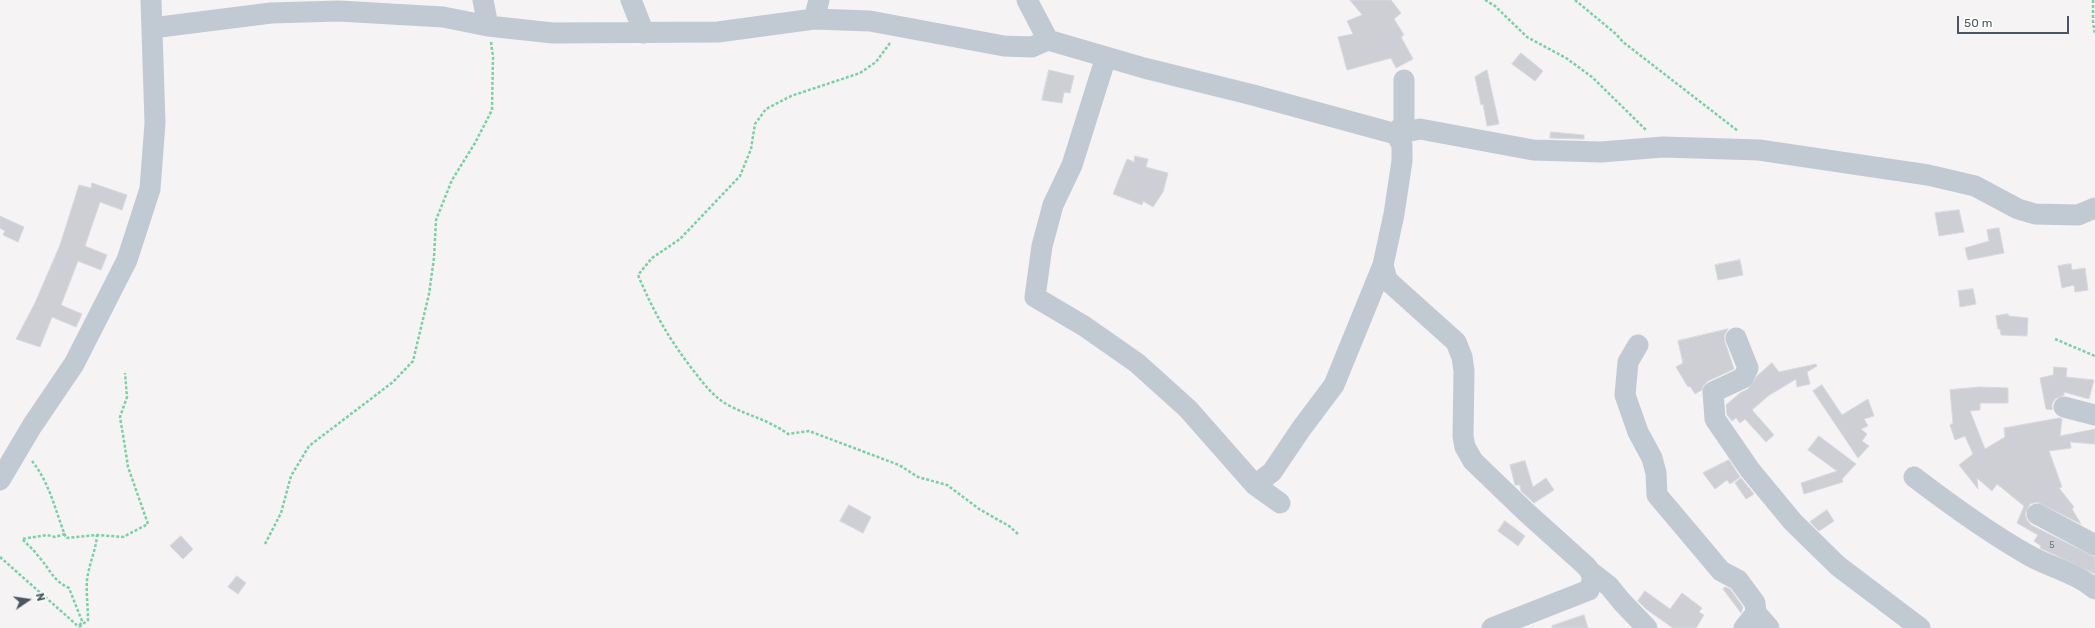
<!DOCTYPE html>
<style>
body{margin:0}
#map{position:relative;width:2095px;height:628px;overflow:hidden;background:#f5f3f3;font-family:Rubik,sans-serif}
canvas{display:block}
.north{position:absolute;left:8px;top:580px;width:40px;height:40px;-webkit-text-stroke:3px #fff;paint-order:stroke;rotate:77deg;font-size:11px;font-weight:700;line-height:16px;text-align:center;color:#4a5661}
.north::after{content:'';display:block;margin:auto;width:14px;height:18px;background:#4a5661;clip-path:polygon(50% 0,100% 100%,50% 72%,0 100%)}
.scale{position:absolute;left:1957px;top:16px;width:112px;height:18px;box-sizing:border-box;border:2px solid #4a5661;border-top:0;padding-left:5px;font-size:12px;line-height:14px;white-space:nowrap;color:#4a5661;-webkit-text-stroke:3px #fff;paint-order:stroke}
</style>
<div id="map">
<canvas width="2095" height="628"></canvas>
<div class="north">N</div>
<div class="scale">50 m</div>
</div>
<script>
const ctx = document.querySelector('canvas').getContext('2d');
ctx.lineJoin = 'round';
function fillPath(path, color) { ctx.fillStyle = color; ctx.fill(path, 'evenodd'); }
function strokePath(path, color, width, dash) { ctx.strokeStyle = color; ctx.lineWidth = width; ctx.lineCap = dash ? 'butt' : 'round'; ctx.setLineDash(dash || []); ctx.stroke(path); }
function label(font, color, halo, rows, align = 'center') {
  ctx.font = font + ' Rubik,sans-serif'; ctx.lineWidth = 3; ctx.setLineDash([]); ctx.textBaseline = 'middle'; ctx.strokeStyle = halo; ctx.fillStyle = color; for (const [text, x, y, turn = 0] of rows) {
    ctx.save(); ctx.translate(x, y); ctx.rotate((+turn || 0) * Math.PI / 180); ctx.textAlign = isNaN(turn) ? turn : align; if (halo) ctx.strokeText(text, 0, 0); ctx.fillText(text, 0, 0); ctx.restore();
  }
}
const building = new Path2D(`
 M1350 0H1391L1401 13 1394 19 1404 35 1401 37 1413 59 1396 68 1391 58 1347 70 1338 37 1353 34 1347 21 1362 15Z
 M1521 53 1543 71 1535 81 1512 64Z
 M1049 70 1074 76 1070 93 1064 92 1062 103 1042 100Z
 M1487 70 1499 124 1487 126 1483 104 1481 105 1475 77Z
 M1551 132 1584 135V139L1550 138Z
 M1135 156 1148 159 1146 167 1168 173 1163 192 1153 207 1143 201 1142 205 1113 194 1127 159 1134 162Z
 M92 183 127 195 122 210 100 202 85 246 107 255 101 270 78 261 61 305 82 314 76 327 52 317 40 347 16 339 35 303 60 245 79 185 91 188Z
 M1959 210 1964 232 1939 236 1935 213Z
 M0 216 24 227 18 242 3 235 5 231 0 228Z
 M1999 228 2004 253 1968 260 1965 248 1989 241 1987 230Z
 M1740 260 1743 275 1718 280 1715 265Z
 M2071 264 2072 270 2085 268 2088 290 2075 292 2074 285 2062 288 2058 266Z
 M1973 289 1976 304 1960 307 1958 291Z
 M2008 314 2009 316 2028 318 2027 336 2001 335 2000 329H1998L1996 316Z
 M1728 329 1724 336 1725 342 1734 369 1708 381 1703 386 1702 390 1695 394 1690 386 1688 387 1676 367 1683 363 1678 341Z
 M1772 363 1779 372 1816 364 1817 366 1807 372 1810 384 1797 387 1796 379 1768 396 1752 410 1774 435 1766 442 1745 419 1740 423 1736 418 1732 421 1727 415 1726 405 1740 393 1748 389 1757 376Z
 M2054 367 2067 368 2066 377 2094 380 2089 399 2064 392V395L2055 399 2052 404V410L2046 409 2040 378 2053 375Z
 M1822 385 1842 415 1868 399 1874 416 1864 419 1868 426 1861 429 1867 434 1862 441 1869 446 1858 458 1813 391Z
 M1980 387 2008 388V403H1980V410L1970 411 1985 449 2005 437 2004 428 2059 418 2062 419 2060 436 2095 429V444L2070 442 2071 448 2049 451 2062 487 2059 488 2074 507 2072 509 2081 524 2037 502 2030 504 2025 514 2027 520 2031 525 2095 557V574L2040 548 2041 546 2034 541 2038 535 2017 523 2024 506 1997 484 1992 491 1977 478 1978 489 1959 465 1973 454 1965 436 1955 440 1950 425 1953 423 1950 390Z
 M1819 436 1856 464 1842 479 1843 482 1804 494 1801 483 1837 471 1808 450Z
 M1729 460 1740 477 1730 484 1727 480 1715 489 1703 473Z
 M1525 461 1533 487 1546 478 1554 490 1534 503 1521 491 1520 485H1515L1510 465Z
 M1741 478 1754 494 1746 499 1735 483Z
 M849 505 871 517 863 533 840 521Z
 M1827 510 1834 521 1819 531 1810 522Z
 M1505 521 1525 536 1518 546 1498 531Z
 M181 536 193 549 183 559 170 546Z
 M237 576 246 583 238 594 228 587Z
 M1725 587 1730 589 1743 607 1741 613 1723 589Z
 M1645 591 1670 609 1682 593 1702 608 1699 612 1704 615 1696 628H1673L1646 609 1638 601Z
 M1584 615 1588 628H1552V626Z`);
fillPath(building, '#cdcfd5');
strokePath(building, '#d7d9de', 1);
strokePath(new Path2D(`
 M1485 0 1495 6 1527 37 1566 58 1592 77 1647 131
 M1575 0 1616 34 1623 42 1738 131
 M2093 0V23L2095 34
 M890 43 876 62 860 73 791 96 766 109 755 124 751 149 740 176 680 239 652 258 638 275C653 311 669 339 693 370 704 384 714 398 730 406 751 417 767 419 788 434L809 431 899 465 918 477 947 485 979 509 1009 526 1018 534
 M2055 339 2095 356
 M32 461C50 483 56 513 66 538L97 535 123 537 148 524 128 467 124 441 120 417 127 397 125 373
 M65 534 55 537 47 535 22 539C28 545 34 550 39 557 50 569 53 581 69 588L82 621 79 627 88 620C88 607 86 593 87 580 89 564 96 550 97 535
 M265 544 281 513 291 476 309 446 393 382 413 361 429 294 434 258 436 220 452 180 475 143 492 110 493 57 491 42
 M0 557 79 627`), '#7ad0a6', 2.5, [3, 2]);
strokePath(new Path2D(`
 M483 0 488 26
 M631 0 644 33
 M1027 0 1048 40
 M814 19 819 0
 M152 28 271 13 339 11 443 17 488 26 553 33 718 32 814 19 870 21 1004 46 1032 47 1048 40 1144 68 1253 95 1396 134 1420 129 1533 150 1601 152 1663 147 1759 150 1928 175 1975 186 2018 209 2035 214 2078 215 2095 208
 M1106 57 1072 165 1053 205 1042 246 1035 297 1084 326 1137 363 1188 409 1255 485 1280 503
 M1404 80V123L1396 134 1402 145V161L1394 214 1383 265 1387 280 1456 342 1462 357 1464 371 1463 436 1465 447 1473 461 1526 512 1586 566C1594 575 1593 580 1589 590L1492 628
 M1736 338 1748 368 1743 378 1713 392 1715 419 1750 470 1793 522 1838 566 1920 628
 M1638 345 1628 362 1625 395 1638 432 1652 458 1656 473 1657 495 1721 571 1738 580 1755 603 1756 613 1769 628
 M2064 407 2095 415
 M1914 477C1952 506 1989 533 2030 556 2052 568 2076 573 2095 589
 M0 480 32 426 74 364 127 260 150 189 155 123 151 0
 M1255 485 1272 472 1301 429 1334 385 1383 265
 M2037 514 2095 545
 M1591 572 1609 586 1622 602 1647 628
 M1744 628 1756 613`), '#c1cad2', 21);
label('9px', '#6b747e', null, [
 ["5",2052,545]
]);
</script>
